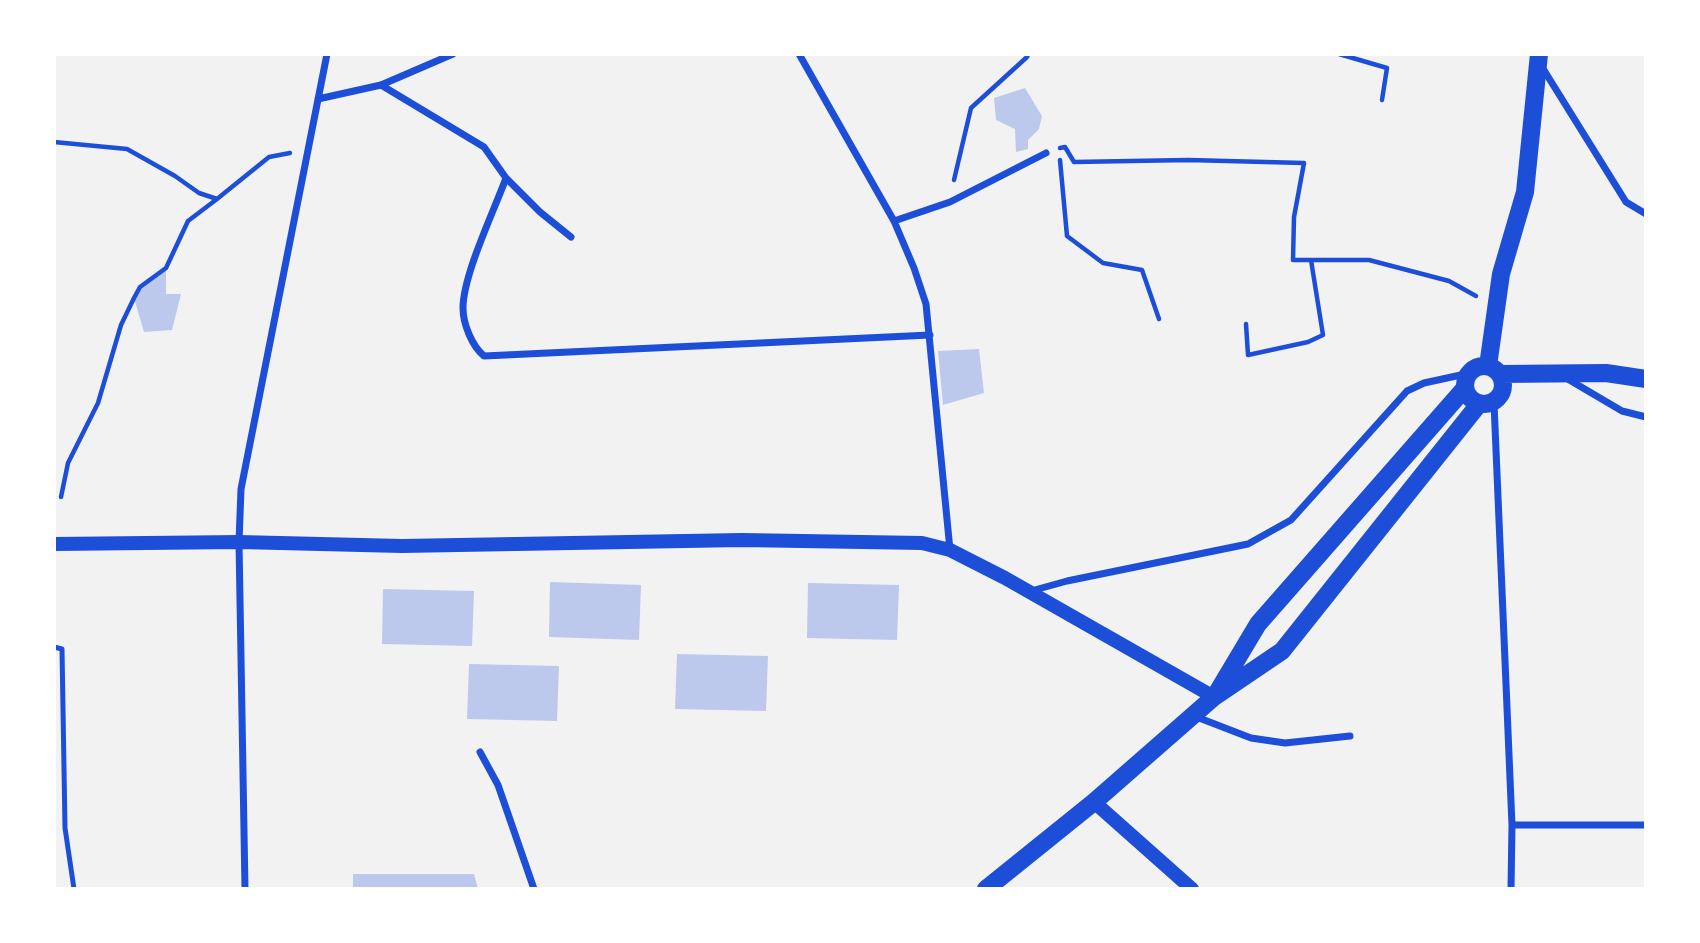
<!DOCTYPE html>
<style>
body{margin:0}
#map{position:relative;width:1700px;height:943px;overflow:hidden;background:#f2f2f2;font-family:"IBM Plex Sans",sans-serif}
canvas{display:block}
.frame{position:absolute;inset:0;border:56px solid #fff;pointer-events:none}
</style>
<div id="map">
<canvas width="1700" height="943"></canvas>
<div class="frame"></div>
</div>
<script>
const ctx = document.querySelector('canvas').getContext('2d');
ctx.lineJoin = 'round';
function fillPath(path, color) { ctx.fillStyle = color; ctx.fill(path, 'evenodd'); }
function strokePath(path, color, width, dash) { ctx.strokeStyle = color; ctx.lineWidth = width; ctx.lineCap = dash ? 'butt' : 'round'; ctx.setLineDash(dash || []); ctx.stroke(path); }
fillPath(new Path2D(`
 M1025 88 1042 116 1039 129 1028 140V149L1016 152 1015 129 996 120 994 98Z
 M166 268V294H181L172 330 144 332 134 298 140 287Z
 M979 349 984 393 943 405 938 351Z
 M550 582 641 585 639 640 549 637Z
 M808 583 899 585 897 640 807 638Z
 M383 589 474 591 472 646 382 644Z
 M677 654 768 656 766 711 675 709Z
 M469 664 559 666 557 721 467 719Z
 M353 874H474L478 889H353Z`), '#bdc9ec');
strokePath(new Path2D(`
 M1339 54 1387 68 1382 100
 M54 142 127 149 175 176 199 193 217 199 269 157 290 153
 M1060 148 1065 147 1074 162 1188 160 1304 163 1294 217 1293 260H1369L1449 281 1476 296
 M1060 160 1067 236 1103 263 1142 270 1159 319
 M954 180 971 108 1027 57 1028 54
 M1246 324 1248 355 1308 342 1323 335 1311 260
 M61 497 68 463 98 403 121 325 134 298 140 287 166 268 188 221 217 199`), '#1d4ed8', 4.5);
strokePath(new Path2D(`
 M54 647 62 649 65 828 74 889`), '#1d4ed8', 5);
strokePath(new Path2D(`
 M799 54 894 221 914 268 926 304 950 550
 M1542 67 1626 202 1646 214
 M381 85 484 147 506 178 540 212 571 237
 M318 99 381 85 453 54
 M506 178C494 211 463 275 463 308 463 324 472 346 484 356L930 335
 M894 221 950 202 1046 153
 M1566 378 1622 411 1646 417
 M1494 403 1512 825 1511 889
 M1031 591 1067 581 1248 544 1291 520 1407 391 1424 383 1470 373
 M1194 716 1251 738 1285 743 1350 736
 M480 752 498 785 534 889
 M1512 825H1646
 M245 889 239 542 241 489 327 54`), '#1d4ed8', 7);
strokePath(new Path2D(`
 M54 544 239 542 402 546 742 540 922 543 950 550 1005 578 1214 697
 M1094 802 1192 889`), '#1d4ed8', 14);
strokePath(new Path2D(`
 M1465 385a19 19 0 1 1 38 0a19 19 0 1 1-38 0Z
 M1488 366 1501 274 1525 192 1539 54
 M1500 374 1606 373 1646 379
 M1218 691 1258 624 1465 388
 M986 889 1094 802 1214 697 1282 651 1479 404`), '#1d4ed8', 18);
</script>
